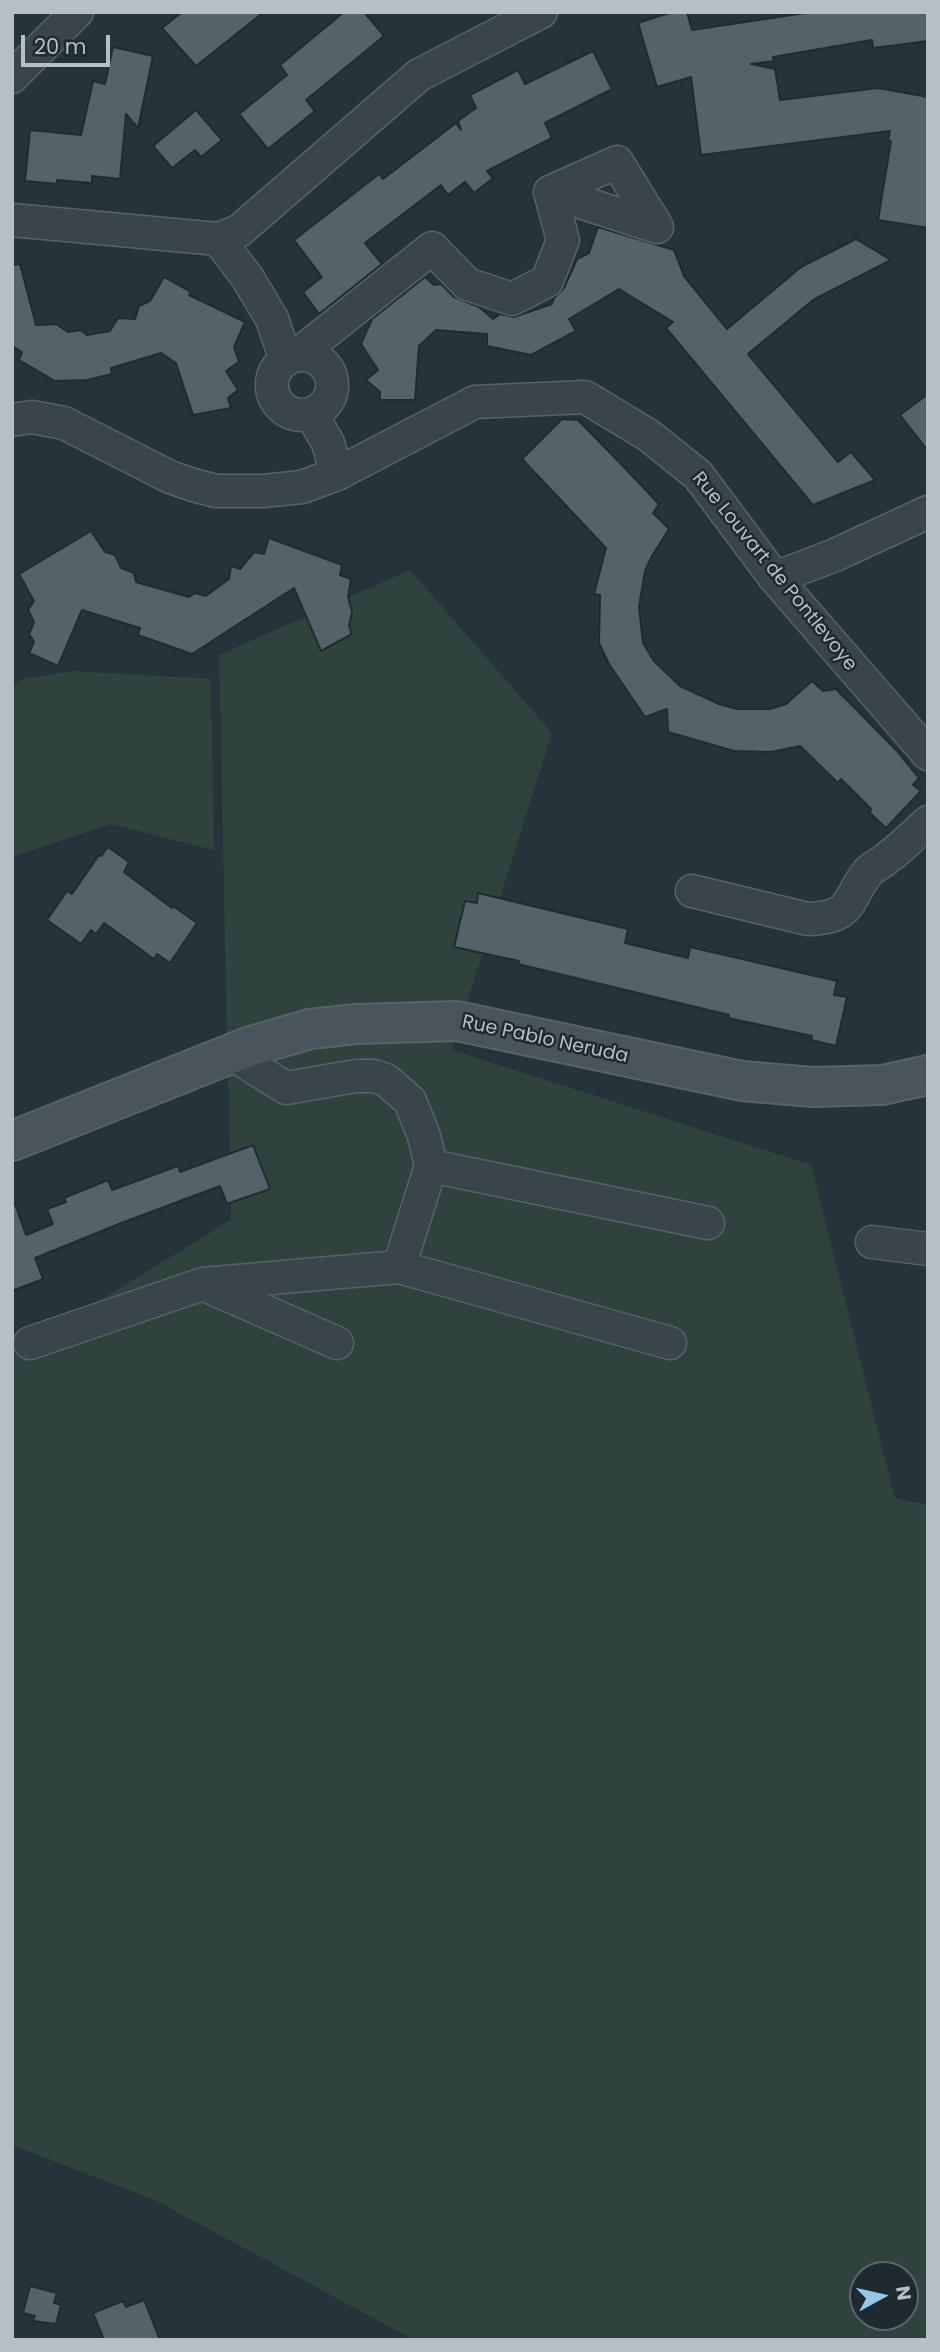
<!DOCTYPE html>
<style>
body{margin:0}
#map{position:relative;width:940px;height:2352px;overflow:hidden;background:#27333a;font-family:Poppins,sans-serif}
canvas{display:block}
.frame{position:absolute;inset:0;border:14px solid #b6bfc6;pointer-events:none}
.north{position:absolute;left:849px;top:2261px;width:70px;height:70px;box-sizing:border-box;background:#1f2930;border:2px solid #5b656c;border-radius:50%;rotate:82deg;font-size:19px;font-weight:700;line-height:28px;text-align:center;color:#b6bfc6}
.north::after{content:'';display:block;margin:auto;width:24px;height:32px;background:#96c7eb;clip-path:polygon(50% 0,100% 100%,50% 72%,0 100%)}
.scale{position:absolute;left:21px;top:35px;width:89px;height:32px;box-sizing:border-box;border:4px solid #b6bfc6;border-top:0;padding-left:9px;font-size:21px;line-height:24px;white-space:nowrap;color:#b6bfc6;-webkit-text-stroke:5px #1f2930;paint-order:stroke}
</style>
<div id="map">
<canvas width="940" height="2352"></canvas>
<div class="frame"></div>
<div class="north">N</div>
<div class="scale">20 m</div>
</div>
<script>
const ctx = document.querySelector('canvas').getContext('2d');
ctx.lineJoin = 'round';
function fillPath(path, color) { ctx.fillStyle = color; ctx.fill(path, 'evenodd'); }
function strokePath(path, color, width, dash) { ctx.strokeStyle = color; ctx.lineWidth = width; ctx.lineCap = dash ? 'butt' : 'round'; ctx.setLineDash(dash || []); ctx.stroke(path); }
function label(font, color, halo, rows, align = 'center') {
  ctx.font = font + ' Poppins,sans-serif'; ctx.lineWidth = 5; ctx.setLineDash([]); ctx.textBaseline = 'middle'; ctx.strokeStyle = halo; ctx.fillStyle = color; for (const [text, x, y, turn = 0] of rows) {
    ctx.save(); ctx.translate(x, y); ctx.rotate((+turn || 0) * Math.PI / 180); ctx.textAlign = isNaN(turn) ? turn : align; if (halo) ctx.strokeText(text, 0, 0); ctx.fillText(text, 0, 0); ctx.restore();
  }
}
fillPath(new Path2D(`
 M410 570 552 733 452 1050 811 1165 895 1498 928 1505V2340H414L157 2201 12 2145V1354L231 1220 219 655ZM863 2275H905V2317H863Z
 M72 671 211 679 214 850 111 824 12 857V689L22 679Z`), '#2f423e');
const building = new Path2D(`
 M182 12H264L196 66 162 28Z
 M344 12H364L384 36 306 100 315 111 268 149 239 114 287 75 280 65Z
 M672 12H687L692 30 812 12H928V41L873 48 872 40 773 57 774 61 751 64 775 69 780 100 878 88 928 97V228L878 220 891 141 888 140 890 131 701 155 691 77 657 87 638 23Z
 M113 47 153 56 138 128 126 114 120 179 92 176V183L57 180V184L25 181 30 130 81 135 93 81 105 84Z
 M593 51 612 89 545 123 552 138 487 171 493 178 474 193 465 182 448 195 441 185 365 243 382 264 319 314 303 292 322 277 294 240 379 174 383 179 456 123 461 130 458 121 476 108 470 95 518 70 525 84Z
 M196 110 222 140 201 157 195 150 172 168 153 146Z
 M598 227 674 250 684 276 727 329 801 267 856 239 891 260 813 300 748 354 838 462 851 452 875 480 813 505 666 328 673 322 619 289 569 319 576 331 531 355 487 346V334L436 330 419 346 415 400H380V392L366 380 378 370 361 344 372 319 425 277 434 285 441 284 454 297 479 307 493 319 500 314 514 317 552 304 554 298 564 288 577 259 589 253Z
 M20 264 36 325 56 324 68 332 80 330 87 335 110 331 118 318 135 319 139 306 150 301 164 277 191 292 189 295 245 322 234 347 239 362 226 371 238 390 228 398 231 408 193 415 176 363 161 353 111 368 112 374 87 380 55 381 19 360 22 352 12 346V265Z
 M928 394V451L900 415Z
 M562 419 578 420 620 463 659 504 653 513 669 529 652 556 645 571 639 607 643 643 654 661 680 686 719 704 737 709H770L786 704 812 681 823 691 836 689 898 752 919 778 913 785 921 791 886 828 870 813 871 809 841 779 838 783 800 746 771 752 734 751 668 732 667 709 645 717 609 664 599 643 600 595 594 594 606 548 522 459Z
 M91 531 105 552 115 555 121 568 134 573 136 582 189 597 195 593 206 596 229 579 231 566 240 569 254 552 264 554 269 538 342 565 340 575 351 579 348 597 352 612 349 626 352 634 321 651 294 588 192 654 138 635 140 628 82 610 58 666 29 653 34 642 29 634 34 622 28 610 34 601 19 574Z
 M108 847 129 862 124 872 172 908 173 906 197 923 170 963 157 954 154 959 104 923 96 934 91 930 81 944 47 920 67 891 72 894 99 855 101 856Z
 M478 893 628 929 625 943 688 958 690 947 837 981 834 995 847 997 836 1046 811 1040 812 1036 728 1018 729 1015 518 964 519 961 454 947 465 901 477 903Z
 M253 1145 270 1189 227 1204 220 1186 124 1222 35 1258 43 1279 12 1291V1204H15L26 1235 53 1224 47 1209 66 1202 64 1198 108 1180 112 1190 178 1166 180 1172Z
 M30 2286 57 2293 54 2303 61 2305 56 2324 33 2321 35 2316 23 2313Z
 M144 2300 160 2340H104L93 2313 123 2301 126 2307Z`);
fillPath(building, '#54626a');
strokePath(building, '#212b32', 2);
const minor = new Path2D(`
 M12 77 77 12
 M12 220 218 239 239 231 419 75 541 12
 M218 239 247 277 272 319 286 360
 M272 385a30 30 0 1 1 60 0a30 30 0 1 1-60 0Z
 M296 356 432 248 467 284 512 299 547 281 563 240 550 192 617 162 657 227 550 192
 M311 414 328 443 337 474
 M12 420 32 417 64 423 170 477 193 485 216 491H263L302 487 337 474 475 402 585 397 648 435 698 475 775 578 928 754
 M775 578 835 555 928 512
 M692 891 808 919C855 917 845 901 868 872 873 866 881 864 886 859 901 848 914 835 928 822
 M431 1166 708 1223
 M872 1242 928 1249
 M399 1267 670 1343
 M207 1286 337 1343
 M30 1343 203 1284 399 1267 431 1166 424 1136 410 1101 386 1080 374 1076H356L286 1088 232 1054`);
const secondary = new Path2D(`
 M12 1141 248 1047 310 1029 356 1024 457 1021 742 1081 813 1087 882 1085 928 1075`);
strokePath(minor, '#586269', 35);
strokePath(secondary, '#586269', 42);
strokePath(minor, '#3a444b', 32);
strokePath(secondary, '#49545d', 38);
label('19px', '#b6bfc6', '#1f2930', [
 ["Rue Louvart de Pontlevoye",774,572,51],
 ["Rue Pablo Neruda",545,1040,12]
]);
</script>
